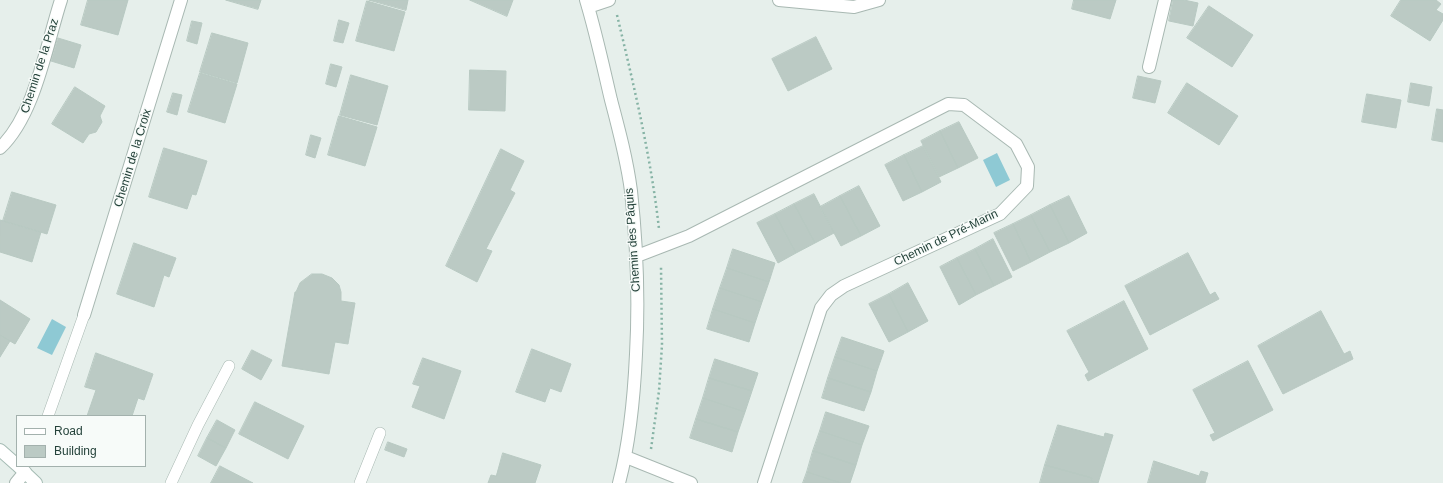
<!DOCTYPE html>
<meta charset="utf-8">
<style>
body{margin:0}
#map{position:relative;width:1443px;height:483px;overflow:hidden;background:#e6efeb;font-family:Helvetica,sans-serif}
canvas{display:block}
.legend{position:absolute;left:16px;top:415px;width:130px;height:52px;box-sizing:border-box;background:#f7fbf9;border:1px solid #a3b1ad;margin:0;padding:5px 7px;list-style:none;font-size:12px;color:#24423a}
.legend li{display:flex;align-items:center;gap:8px;height:20px}
.legend b{width:20px;border:1px solid #a3b1ad}
</style>
<div id="map">
<canvas width="1443" height="483"></canvas>
<ul class="legend">
<li><b style="height:5px;background:#fff"></b>Road</li>
<li><b style="height:11px;background:#bbcac4"></b>Building</li>
</ul>
</div>
<script>
const ctx = document.querySelector('canvas').getContext('2d');
ctx.lineJoin = 'round';
function fillPath(path, color) { ctx.fillStyle = color; ctx.fill(path, 'evenodd'); }
function strokePath(path, color, width, dash) { ctx.strokeStyle = color; ctx.lineWidth = width; ctx.lineCap = dash ? 'butt' : 'round'; ctx.setLineDash(dash || []); ctx.stroke(path); }
function label(font, color, halo, rows, align = 'center') {
  ctx.font = font + ' Helvetica,sans-serif'; ctx.lineWidth = 3; ctx.setLineDash([]); ctx.textBaseline = 'middle'; ctx.strokeStyle = halo; ctx.fillStyle = color; for (const [text, x, y, turn = 0] of rows) {
    ctx.save(); ctx.translate(x, y); ctx.rotate((+turn || 0) * Math.PI / 180); ctx.textAlign = isNaN(turn) ? turn : align; if (halo) ctx.strokeText(text, 0, 0); ctx.fillText(text, 0, 0); ctx.restore();
  }
}
fillPath(new Path2D(`
 M997 153 1010 180 996 187 983 160Z
 M52 319 66 327 52 355 37 348Z`), '#8ec9d4');
const building = new Path2D(`
 M88 0H128L118 35 81 25Z
 M226 0H261L258 9Z
 M369 0H408L406 10Z
 M470 0H513L507 16Z
 M1074 0H1116L1110 19 1072 9Z
 M1173 0H1184L1198 3 1193 26 1169 21Z
 M1401 0H1436L1441 4 1436 10 1443 14V20L1430 41 1391 16Z
 M367 1 405 12 394 51 356 41Z
 M1209 6 1253 35 1232 67 1187 38Z
 M339 20 349 23 343 43 334 41Z
 M192 21 202 23 197 44 187 41Z
 M212 33 248 43 237 83 200 72Z
 M816 37 832 69 788 91 772 59Z
 M58 38 81 45 74 68 51 61Z
 M331 64 342 67 336 87 326 84Z
 M470 70 506 71 505 111 469 110Z
 M200 73 237 84 225 123 188 112Z
 M351 75 388 86 377 125 340 115Z
 M1138 76 1161 81 1155 103 1133 98Z
 M1187 83 1238 116 1219 145 1168 113Z
 M1411 83 1432 87 1429 106 1408 102Z
 M75 87 105 106 100 116 102 122 96 132 89 134 83 143 52 124Z
 M173 93 182 95 177 115 167 112Z
 M1367 94 1401 100 1396 128 1362 122Z
 M1437 109 1443 110V142L1432 140Z
 M339 116 377 127 365 166 328 155Z
 M959 122 978 158 958 168 940 131Z
 M940 131 958 168 939 177 921 141Z
 M311 135 321 138 315 158 306 155Z
 M923 146 941 182 922 192 904 155Z
 M164 148 207 161 196 195 192 194 187 209 149 197Z
 M501 149 524 161 510 190 515 193 486 249 492 251 477 282 446 266Z
 M904 155 922 192 903 201 885 165Z
 M859 186 880 226 861 236 840 196Z
 M12 192 56 205 47 234 3 221Z
 M814 194 834 233 815 243 794 204Z
 M840 196 861 236 841 246 820 207Z
 M1069 196 1087 233 1069 243 1050 205Z
 M794 204 815 243 796 253 775 214Z
 M1050 205 1069 243 1050 252 1031 215Z
 M775 214 796 253 778 263 757 223Z
 M1031 215 1050 252 1031 262 1013 224Z
 M0 220 41 232 32 262 0 252Z
 M1013 224 1031 262 1013 271 994 233Z
 M993 239 1012 277 994 286 975 249Z
 M134 243 176 258 169 277 164 275 154 307 117 294Z
 M733 249 775 263 769 282 727 268Z
 M975 249 994 286 976 295 957 258Z
 M1188 253 1210 295 1215 292 1219 299 1150 335 1125 286Z
 M957 258 976 295 959 305 940 267Z
 M727 268 769 282 762 302 720 288Z
 M312 274H322L332 278 339 285 341 292V301L355 303 348 344 335 342 329 374 282 366 295 292H296L300 283Z
 M908 283 928 321 908 332 889 294Z
 M720 288 762 302 755 323 713 309Z
 M889 294 908 332 889 342 869 304Z
 M0 300 30 319 15 344 0 335Z
 M1124 301 1148 349 1088 381 1085 375 1089 372 1067 331Z
 M713 309 755 323 749 342 707 329Z
 M1321 311 1344 354 1350 351 1353 359 1283 394 1258 346Z
 M0 335 10 341 0 357Z
 M842 337 884 351 877 371 835 357Z
 M532 349 571 364 561 392 550 388 545 402 516 392Z
 M252 350 272 360 261 380 242 369Z
 M96 353 153 374 144 400 138 398 132 416H87L96 390 85 387Z
 M835 357 877 371 871 392 828 378Z
 M423 358 461 371 444 419 412 407 420 386 413 384Z
 M715 359 758 373 752 391 709 378Z
 M1248 361 1273 410 1213 441 1210 435 1215 433 1193 390Z
 M709 378 752 391 745 412 703 398Z
 M828 378 871 392 864 411 822 398Z
 M703 398 745 412 738 432 696 419Z
 M255 402 304 426 288 459 239 434Z
 M826 412 869 426 862 445 820 431Z
 M696 419 738 432 732 452 690 438Z
 M217 420 235 430 226 448 207 438Z
 M1058 425 1104 437 1105 433 1113 435 1098 483 1091 481 1092 478 1045 465Z
 M820 431 862 445 856 465 813 451Z
 M207 438 226 448 216 466 198 456Z
 M388 442 407 449 404 457 385 450Z
 M813 451 856 465 850 483H841L807 472Z
 M503 453 541 465 535 483H488L491 475 496 476Z
 M1154 461 1199 476 1201 471 1208 473 1205 483H1148Z
 M1045 465 1092 478 1091 481 1098 483H1040Z
 M220 466 253 483H211Z
 M807 472 841 483H803Z`);
fillPath(building, '#bbcac4');
strokePath(building, '#b8c9c2', 1);
const lane = new Path2D(`
 M48 416 84 315
 M171 483 198 425 229 366
 M360 483 380 433`);
const street = new Path2D(`
 M586 0C596 33 603 66 611 100 619 130 627 160 631 191 637 246 639 300 636 354 634 398 630 441 619 483
 M779 0 854 7 879 0
 M588 7 609 0
 M1149 67 1165 0
 M0 148C35 115 46 46 61 0
 M637 256 689 236 948 104 964 105 1016 144 1028 167 1027 186 1000 214 844 286 831 295 821 308 764 483
 M84 315 181 0
 M626 457 691 483
 M16 483 25 472`);
const secondary = new Path2D(`
 M0 450 17 465
 M18 466 36 483`);
strokePath(lane, '#a8b8b2', 12);
strokePath(street, '#a8b8b2', 14);
strokePath(secondary, '#a4bbb3', 14);
strokePath(new Path2D(`
 M617 15C634 86 651 157 659 229
 M651 449 659 391 662 345 661 266`), '#86b3a5', 2.5, [2, 3]);
strokePath(lane, '#fff', 11);
strokePath(street, '#fff', 12);
strokePath(secondary, '#fff', 12);
label('12px', '#24423a', '#f7fbf9', [
 ["Chemin de la Praz",40,66,-72],
 ["Chemin de la Croix",133,158,-73],
 ["Chemin de Pré-Marin",946,238,-26],
 ["Chemin des Pâquis",633,240,-94]
]);
</script>
